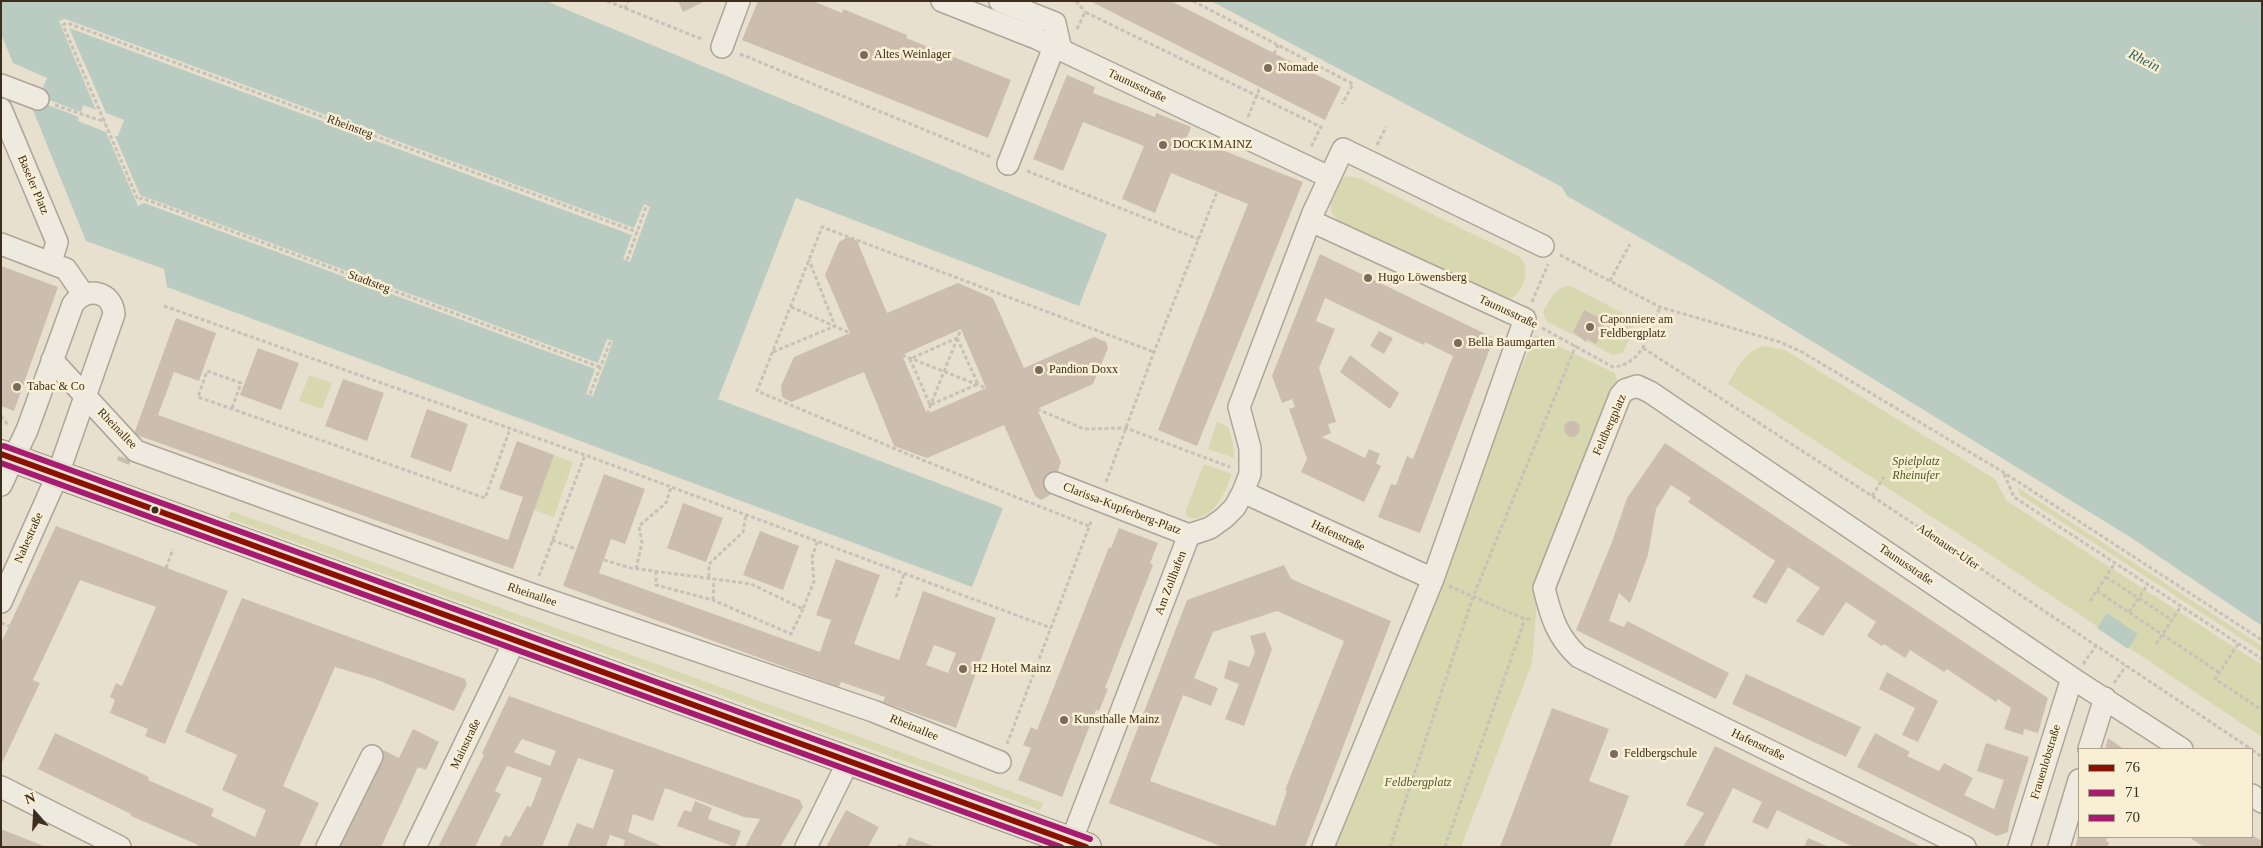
<!DOCTYPE html>
<meta charset="utf-8">
<style>
body{margin:0}
#map{position:relative;width:2263px;height:848px;overflow:hidden;background:#e8e0ce;font-family:Georgia,serif}
canvas{display:block}
.frame{position:absolute;inset:0;border:2px solid #3d2d1d;pointer-events:none}
.legend{position:absolute;left:2078px;top:748px;width:175px;height:90px;box-sizing:border-box;background:#f8efd4;border:1px solid #ada18b;margin:0;padding:6px 9px;list-style:none;font-size:15px;color:#3d2d1d}
.legend li{display:flex;align-items:center;gap:10px;height:25px}
.legend b{width:25px;border:1px solid #ada18b}
.north{position:absolute;left:10px;top:788px;width:50px;height:50px;-webkit-text-stroke:4px #f8efd4;paint-order:stroke;rotate:341deg;font-size:14px;font-weight:700;line-height:20px;text-align:center;color:#3d2d1d}
.north::after{content:'';display:block;margin:auto;width:18px;height:22px;background:#3d2d1d;clip-path:polygon(50% 0,100% 100%,50% 72%,0 100%)}
</style>
<div id="map">
<canvas width="2263" height="848"></canvas>
<div class="frame"></div>
<ul class="legend">
<li><b style="height:6px;background:#8a1002"></b>76</li>
<li><b style="height:6px;background:#a71b71"></b>71</li>
<li><b style="height:6px;background:#a71b71"></b>70</li>
</ul>
<div class="north">N</div>
</div>
<script>
const ctx = document.querySelector('canvas').getContext('2d');
ctx.lineJoin = 'round';
function fillPath(path, color) { ctx.fillStyle = color; ctx.fill(path, 'evenodd'); }
function strokePath(path, color, width, dash) { ctx.strokeStyle = color; ctx.lineWidth = width; ctx.lineCap = dash ? 'butt' : 'round'; ctx.setLineDash(dash || []); ctx.stroke(path); }
function label(font, color, halo, rows, align = 'center') {
  ctx.font = font + ' Georgia,serif'; ctx.lineWidth = 5; ctx.setLineDash([]); ctx.textBaseline = 'middle'; ctx.strokeStyle = halo; ctx.fillStyle = color; for (const [text, x, y, turn = 0] of rows) {
    ctx.save(); ctx.translate(x, y); ctx.rotate((+turn || 0) * Math.PI / 180); ctx.textAlign = isNaN(turn) ? turn : align; if (halo) ctx.strokeText(text, 0, 0); ctx.fillText(text, 0, 0); ctx.restore();
  }
}
fillPath(new Path2D(`
 M1349 176 1361 179 1520 257C1533 269 1522 299 1504 301L1336 219 1331 212V203L1341 178Z
 M1571 286 1626 315 1633 322 1632 333 1623 353 1613 355 1546 321 1543 312C1551 298 1554 287 1571 286Z
 M1535 335 1615 373 1617 381 1537 601 1532 663 1461 847H1324Z
 M1763 346 1785 350 1995 479 2007 501 2262 665V737L1986 552 1728 384C1738 367 1744 353 1763 346Z
 M309 375 332 383 322 409 299 401Z
 M1217 422 1228 427 1233 442 1234 458 1208 449Z
 M554 455 573 462 554 517 534 510Z
 M1204 464 1232 474C1226 492 1213 521 1190 518L1186 515V510Z
 M2017 487 2262 646V652L2020 495Z
 M231 511 1043 803 1040 810 228 518Z`), '#d7d8af');
fillPath(new Path2D(`
 M1 1H546L1107 234 1079 306 796 198 718 399 1003 508 972 587 167 287 164 269 86 241 28 98 37 101 47 78 13 63 1 34Z
 M1211 1H2262V626L2130 537 1693 268 1567 196 1562 187Z
 M2107 613 2138 634 2128 649 2097 628Z`), '#baccc1');
fillPath(new Path2D(`
 M65 19 634 228 644 204 650 207 630 262 623 259 632 235 69 28 106 113 124 120 118 136H115L140 195 598 363 607 339 613 341 593 396 586 394 595 369 144 203 138 206 106 132 78 121 79 117 37 101 39 96 81 112 83 105 96 110 59 21Z`), '#e8e0ce');
fillPath(new Path2D(`
 M678 1H705L683 12Z
 M758 1H813L842 13 843 9 907 35 906 38 1011 80 988 138 742 40Z
 M1090 1H1171L1341 87 1325 120Z
 M1067 75 1095 87 1093 93 1155 117 1156 113 1191 127 1185 143 1191 147 1198 150 1202 142 1303 182 1197 446 1158 430 1248 204 1171 173 1155 213 1122 199 1144 146 1083 122 1063 171 1033 159Z
 M848 237 857 241 887 313 958 283 993 298 1024 368 1094 337 1106 342 1108 348 1093 384 1037 409 1061 462 1050 495 1041 500 1035 496 1004 425 927 458 894 446 864 372 791 402 782 397 781 386 794 357 850 333 825 275 839 242ZM961 329 986 388 927 414 902 355Z
 M1320 254 1494 338 1420 533 1378 517 1391 484 1396 485 1407 456 1413 459 1453 356 1425 342 1424 345 1325 298 1316 321 1335 329 1319 368 1336 422 1328 424 1331 433 1322 437 1365 458 1369 449 1380 454 1376 463 1381 466 1364 502 1301 472 1307 459 1289 409 1295 407 1292 399 1282 403 1272 376Z
 M1 266 58 287 14 411 1 406Z
 M1584 310 1608 322 1596 344 1587 339 1586 342 1573 332Z
 M176 318 216 333 199 381 174 372 158 415 508 540 523 497 499 489 517 441 554 455 513 569 134 434Z
 M1379 331 1393 338 1384 354 1370 346Z
 M258 348 299 363 281 410 240 395Z
 M1350 355 1399 393 1390 409 1340 372Z
 M343 379 384 393 367 441 325 426Z
 M427 409 468 424 451 472 410 457Z
 M1564 429a8 8 0 1 1 16 0a8 8 0 1 1-16 0Z
 M1665 443 2048 698 2038 733 2024 729 2023 735 2004 729 2011 708 1998 699 1996 702 1947 669 1944 672 1910 650 1905 658 1884 644 1882 646 1867 636 1876 622 1846 602 1823 636 1796 621 1820 588 1788 567 1766 604 1752 597 1775 561 1688 502 1691 498 1671 485 1656 509 1648 555 1630 603 1619 593 1609 621 1624 627 1627 621 1729 673 1716 699 1576 630 1612 542 1627 498Z
 M118 456 131 460 129 465 117 460Z
 M604 474 645 489 625 544 611 539 599 573 820 652 831 620 816 615 836 559 880 575 854 644 876 652 899 660 923 591 996 618 956 728 883 702 885 697 841 682 839 687 563 586ZM934 645 956 653 948 673 926 665Z
 M683 503 723 518 706 562 667 548Z
 M56 526 228 591 165 744 145 736 148 729 110 713 115 700 110 697 116 683 122 686 156 607 80 580 33 680 40 683 1 765V643Z
 M1119 528 1158 543 1150 563 1153 565 1105 688 1108 689 1099 711 1096 710 1062 797 1018 780 1031 748 1023 745 1031 727 1037 730 1109 547 1111 548Z
 M760 531 799 546 783 590 743 575Z
 M1284 565 1291 579 1391 621 1305 847H1223L1109 803 1187 600ZM1277 611 1344 641 1285 790 1287 791 1275 826 1150 781 1183 695 1211 706 1218 688 1194 678 1213 632Z
 M242 598 465 679 467 684 454 711 375 679 335 667 283 786 319 803 299 847H197L198 845 131 816V814L38 769 55 733 149 777 148 780 214 809 211 816 255 837 266 810 222 790 237 755 185 732Z
 M1265 632 1272 649 1244 726 1225 719 1239 684 1224 678 1229 660 1249 667 1255 652 1250 636Z
 M1887 672 1938 701 1918 742 1902 735 1915 708 1879 689Z
 M1746 674 1861 727 1846 757 1732 704Z
 M509 696 800 800 803 807 780 847H745L760 819 744 817 665 788 653 821 633 814 628 832 664 847H623L625 840 610 835 606 847H567L577 823 593 829 614 770 578 758 542 847H499L505 835 510 837 527 806 531 807 542 778 507 766 495 791 501 794 475 847H438L484 755 482 753ZM522 739 556 751 550 766 514 752Z
 M1552 708 1609 729 1589 781 1629 796 1610 847H1500Z
 M413 729 439 742 426 770 418 767 381 847H338L383 750 399 758Z
 M1875 733 1910 752 1907 756 1939 771 1944 763 1973 778 1964 795 1994 809 2004 780 1977 771 1986 743 2029 757 2011 814 2008 832 1997 836 1857 767Z
 M2108 738 2124 749H2105Z
 M1715 746 1768 772 1922 847H1853L1777 810 1768 829 1752 822 1762 802 1733 788 1704 845 1707 847H1683L1704 813 1686 805Z
 M695 801 712 808 708 819 741 831 735 847 677 826 684 810 691 812Z
 M846 810 879 827 868 847H826Z
 M1 829 46 847H1Z
 M2252 835 2262 841V847H2204L2189 837H2252Z
 M909 837 936 847H896L898 844 905 846Z
 M2078 837H2107L2106 841 2109 842 2108 847H2075Z
 M1808 838 1829 847H1804Z`), '#ccbeae');
const minor = new Path2D(`
 M942 1 1036 38 1329 177
 M1000 1 1055 23 1061 50
 M722 47 739 1
 M1 85 38 99
 M1 109 57 242 51 262
 M1008 164 1054 47
 M1311 221 1525 319 1433 579 1323 847
 M1 244 66 269 83 294
 M52 360 136 451 531 594 873 711 1000 762
 M1055 483 1189 535
 M1 485 27 430 73 304C87 286 112 291 114 314L58 474 1 602
 M1243 492 1433 579
 M2089 749 2105 698
 M1 787 120 847
 M2252 795 2262 802
 M327 847 372 756
 M415 847 515 640
 M806 847 849 760
 M1069 847 1189 535 1210 528 1224 518 1235 507 1243 492 1250 474V448L1239 407 1313 213 1343 149 1543 246
 M1965 847 1579 657C1557 637 1551 617 1544 588L1620 396 1625 390 1637 386 1650 392 2072 678 2182 749
 M2019 847 2072 678
 M2059 847 2079 780`);
const major = new Path2D(`
 M1 454 1087 847`);
strokePath(minor, '#ada597', 24);
strokePath(major, '#928a7e', 30);
strokePath(new Path2D(`
 M607 1 704 40
 M1076 1 1085 12
 M1193 1 1353 84 1342 104
 M625 9 628 1
 M1077 29 1085 12 1321 127 1311 147
 M740 54 991 157
 M1274 54 1278 45
 M55 105 105 122
 M1248 117 1260 87
 M1377 145 1386 127
 M1027 171 1198 239
 M1560 255 1660 307 1780 342 1802 352 2003 472 2262 640
 M627 260 646 207
 M1610 281 1630 244
 M1532 302 1548 264
 M164 306 585 455 1051 628
 M791 307 850 333
 M1542 328 1613 367C1644 364 1650 331 1660 307
 M957 338 978 384 930 405 910 359Z
 M1643 348 1872 496 2251 749
 M773 352 835 326 809 260
 M902 355 986 388
 M600 367 142 198 138 200 63 25 67 23 637 232
 M590 394 610 342
 M232 408 241 383 207 371 198 397 485 498 510 429
 M1037 409 1084 429 1126 428 1230 467
 M927 414 961 329
 M1 416 8 425
 M2004 474 2014 497 2262 659
 M1106 482 1154 352 1217 192
 M1872 496 1884 477
 M1089 526 910 455 757 391 822 227 1154 352
 M552 540 576 549
 M604 560 631 568 751 584 803 609 814 581 812 558 817 542
 M166 568 173 549
 M636 569 642 543 639 526 666 503 671 487
 M656 571V585L713 600 791 634 803 609
 M539 576 585 455
 M709 577V564L743 532 746 515
 M2106 577 2172 620
 M1449 586 1525 619H1534
 M2097 591 2220 673
 M896 597 904 574
 M713 600 714 578
 M2090 601 2115 563
 M2129 612 2148 584
 M1 623 9 626
 M2156 644 2181 606
 M2238 644 2215 679 2262 710
 M2083 664 2096 646
 M2114 683 2126 666
 M1007 744 1092 519
 M2252 750 2262 757
 M1390 847 1473 597 1576 345
 M1445 847 1525 619`), '#c7c1b7', 3, [4, 2.5]);
strokePath(minor, '#efeae0', 21);
strokePath(major, '#e6e1d1', 28);
strokePath(new Path2D(`
 M1 454 1086 847`), '#8a1002', 6);
strokePath(new Path2D(`
 M1 463 1061 847`), '#a71b71', 6);
strokePath(new Path2D(`
 M4 446 1090 839`), '#a71b71', 6);
for (const [x, y, r, color] of [
 [864,55,5,"#796c5b"],
 [1268,68,5,"#796c5b"],
 [1163,145,5,"#796c5b"],
 [1368,278,5,"#796c5b"],
 [1590,327,5,"#796c5b"],
 [1458,343,5,"#796c5b"],
 [1039,370,5,"#796c5b"],
 [17,387,5,"#796c5b"],
 [155,510,4.5,"#3d2d1d"],
 [963,669,5,"#796c5b"],
 [1064,720,5,"#796c5b"],
 [1614,754,5,"#796c5b"]
]) { const dot = new Path2D(); dot.arc(x, y, r, 0, 2 * Math.PI); ctx.fillStyle = color; ctx.fill(dot); strokePath(dot, '#f8efd4', 2); }
label('12px', '#3d2d1d', '#f8efd4', [
 ["Altes Weinlager",874,55],
 ["Nomade",1278,68],
 ["DOCK1MAINZ",1173,145],
 ["Hugo Löwensberg",1378,278],
 ["Caponniere am",1600,320],
 ["Feldbergplatz",1600,334],
 ["Bella Baumgarten",1468,343],
 ["Pandion Doxx",1049,370],
 ["Tabac & Co",27,387],
 ["H2 Hotel Mainz",973,669],
 ["Kunsthalle Mainz",1074,720],
 ["Feldbergschule",1624,754]
], 'left');
label('12px', '#3d2d1d', '#f8efd4', [
 ["Taunusstraße",1137,86,25],
 ["Rheinsteg",350,127,20],
 ["Baseler Platz",33,185,67],
 ["Stadtsteg",369,282,20],
 ["Taunusstraße",1508,312,25],
 ["Feldbergplatz",1610,425,-66],
 ["Rheinallee",117,429,46],
 ["Clarissa-Kupferberg-Platz",1122,509,21],
 ["Hafenstraße",1338,536,25],
 ["Nahestraße",29,538,-66],
 ["Adenauer-Ufer",1948,547,34],
 ["Taunusstraße",1906,565,34],
 ["Am Zollhafen",1171,583,-69],
 ["Rheinallee",532,595,19],
 ["Rheinallee",914,728,22],
 ["Mainstraße",466,744,-64],
 ["Hafenstraße",1758,745,26],
 ["Frauenlobstraße",2046,762,-73]
]);
label('italic 12px', '#4b5b22', '#f8efd4', [
 ["Spielplatz",1916,462],
 ["Rheinufer",1916,476],
 ["Feldbergplatz",1418,783]
]);
label('italic 14px', '#2c5e5c', '#f8efd4', [
 ["Rhein",2144,61,27]
]);
</script>
